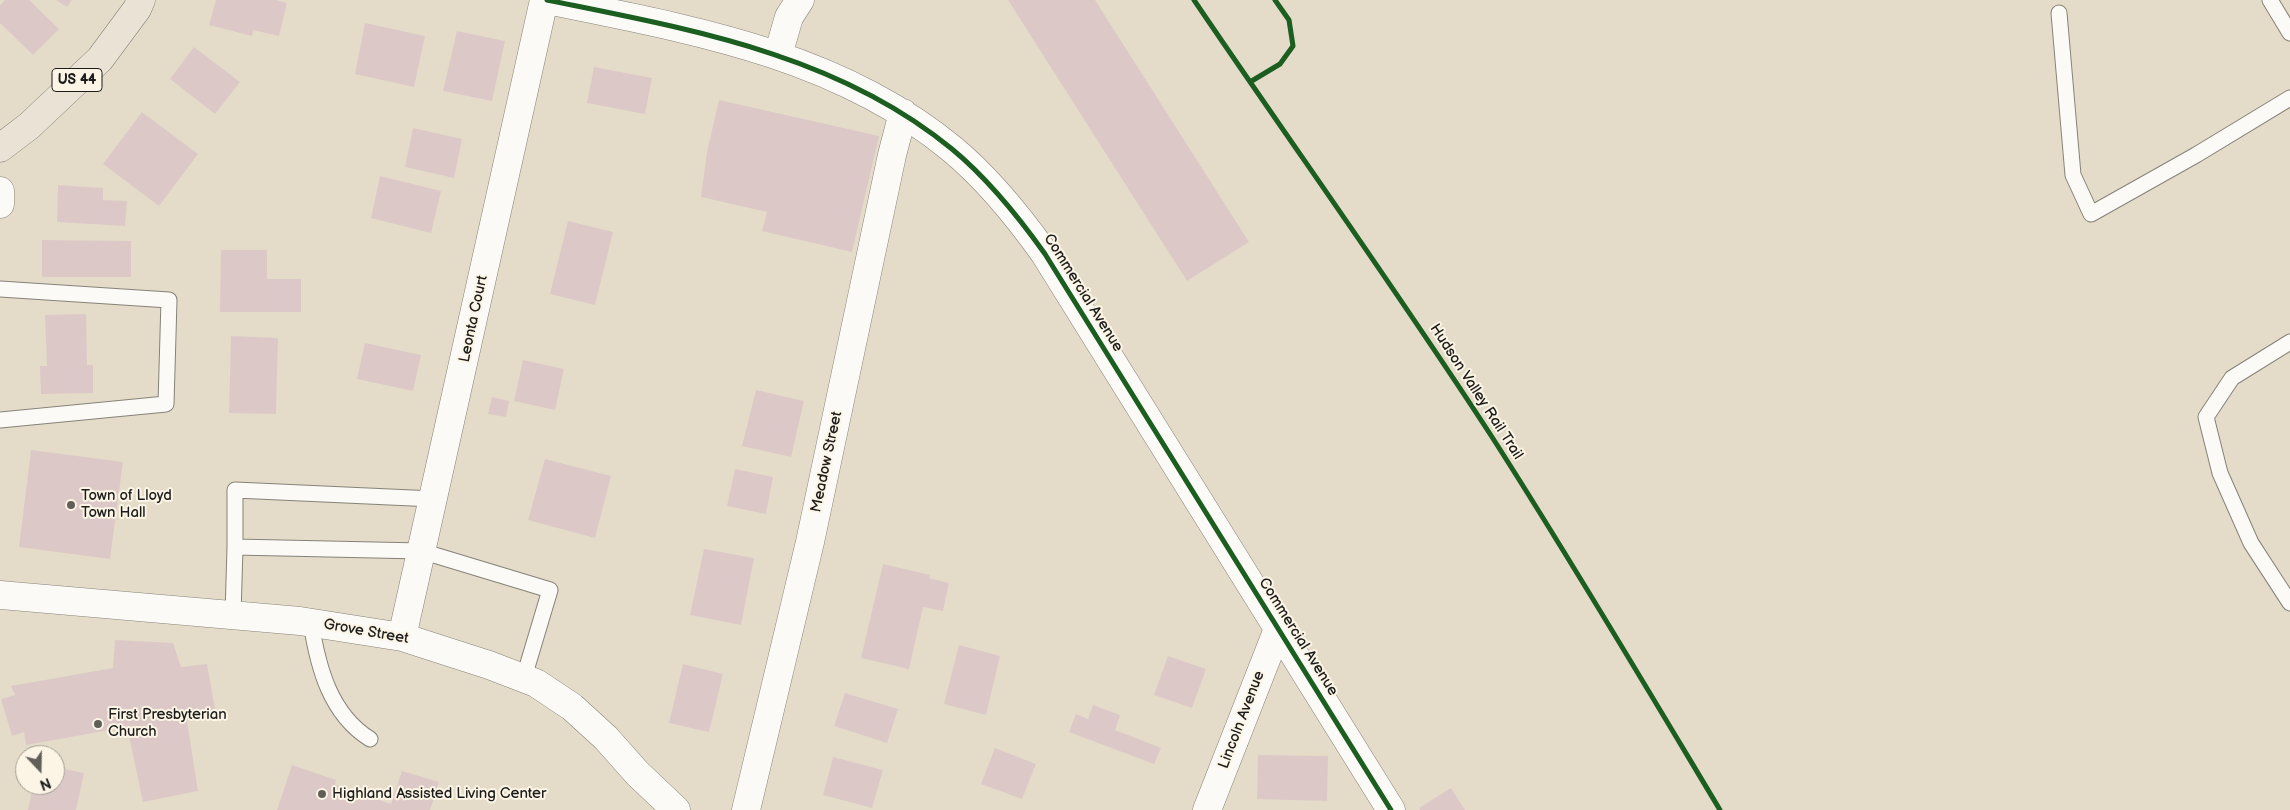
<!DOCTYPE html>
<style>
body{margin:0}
#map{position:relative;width:2290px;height:810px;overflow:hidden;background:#e4dcc9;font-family:"Balsamiq Sans",sans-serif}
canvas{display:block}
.north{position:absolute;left:15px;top:745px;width:50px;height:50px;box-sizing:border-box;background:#fcf5e5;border:1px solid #a29e95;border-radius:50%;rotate:159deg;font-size:14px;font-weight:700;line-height:20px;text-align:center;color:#1c1c1c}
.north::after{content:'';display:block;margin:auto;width:18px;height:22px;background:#625f59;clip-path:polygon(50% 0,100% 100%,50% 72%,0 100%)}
</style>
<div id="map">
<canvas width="2290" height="810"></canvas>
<div class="north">N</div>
</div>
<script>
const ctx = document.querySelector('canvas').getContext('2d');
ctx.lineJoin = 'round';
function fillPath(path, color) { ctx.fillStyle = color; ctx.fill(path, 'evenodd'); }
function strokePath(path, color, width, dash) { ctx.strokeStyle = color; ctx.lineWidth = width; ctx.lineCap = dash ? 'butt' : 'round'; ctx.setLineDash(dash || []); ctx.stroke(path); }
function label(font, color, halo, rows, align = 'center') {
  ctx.font = font + ' "Balsamiq Sans",sans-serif'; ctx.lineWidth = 4; ctx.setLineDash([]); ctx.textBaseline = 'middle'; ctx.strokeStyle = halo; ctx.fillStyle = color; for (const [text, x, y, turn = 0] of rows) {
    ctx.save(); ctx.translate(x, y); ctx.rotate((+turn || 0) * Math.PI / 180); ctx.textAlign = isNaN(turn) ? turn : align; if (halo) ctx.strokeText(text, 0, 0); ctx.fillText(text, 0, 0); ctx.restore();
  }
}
fillPath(new Path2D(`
 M5 0H29L59 29 33 55 0 23V5Z
 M56 0H72L67 7Z
 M216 0H276L287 3 279 36 253 30 252 36 209 25Z
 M1008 0H1095L1249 242 1187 281Z
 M365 23 425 36 414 87 355 74Z
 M457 31 505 41 492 101 443 91Z
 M194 47 240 82 215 114 170 79Z
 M594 67 652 78 645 114 587 103Z
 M719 100 879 136 852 252 762 231 767 212 701 197 707 152Z
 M142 112 198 154 159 206 103 164Z
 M413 128 462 139 454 178 405 167Z
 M380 176 441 191 431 233 371 218Z
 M58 185 103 188V200L127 201 125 226 57 222Z
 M568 221 613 232 595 305 550 294Z
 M42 240 131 241V277H42Z
 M221 250H267V279H301V312H220Z
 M86 314 87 365H93V393L41 394 40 366H47L45 315Z
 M231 336 278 338 276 414 229 413Z
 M365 343 421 355 413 391 357 379Z
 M523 360 564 369 555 410 514 401Z
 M756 390 804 401 791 457 742 446Z
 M492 397 509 401 506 417 488 414Z
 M31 450 123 462 110 559 19 547Z
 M545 459 611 476 595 538 528 520Z
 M735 469 773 477 766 514 727 506Z
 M704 549 754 558 741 625 690 615Z
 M883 564 930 575 929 578 949 583 943 611 923 607 909 669 861 658Z
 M115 640 173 643 181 667 207 664 216 714 187 721 198 791 143 802 127 727 26 745 24 732 12 736 1 699 15 695 11 686 113 668Z
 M959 645 1000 656 986 715 944 704Z
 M1168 656 1206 669 1192 708 1154 695Z
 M683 664 723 674 709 732 669 723Z
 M845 693 898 709 887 743 834 726Z
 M1093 705 1120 715 1115 730 1161 748 1154 764 1069 732 1076 714 1088 719Z
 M995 748 1036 764 1022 799 981 784Z
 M1258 755 1328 756 1327 801 1257 799Z
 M833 757 883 770 872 808 823 795Z
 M292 765 336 780 335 785 391 804 402 771 439 782 430 810H277Z
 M55 767 84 773 76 810H28L33 785H55Z
 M1451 788 1465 810H1420L1419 808Z`), '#dcc9c7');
const service = new Path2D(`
 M2270 0 2290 33
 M2059 13 2073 175 2091 214 2196 155 2290 98
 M0 289 169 300 166 404 0 420
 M2290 342 2232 378 2206 417 2220 473 2251 543 2290 603
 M434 499 235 490V547L421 551 550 590 524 677
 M233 615 235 547
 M311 623C318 667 330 714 370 739`);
const minor = new Path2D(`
 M547 0C689 29 837 54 952 149 987 178 1018 216 1045 254L1391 810
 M778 55 789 17 800 0
 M0 191V204
 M0 595 300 621 402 637 489 665 536 683 572 707 606 738 637 773 676 810
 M402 637 544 0
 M746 810 810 542 892 155 903 113
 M1207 810 1278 629`);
const primary = new Path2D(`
 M0 148 29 126 100 59 137 9 141 0`);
strokePath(service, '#868279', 17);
strokePath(minor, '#868279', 29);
strokePath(primary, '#868279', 29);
strokePath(service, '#fbfaf7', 15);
strokePath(minor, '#fbfaf7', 28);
strokePath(primary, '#ebe2d6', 28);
strokePath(new Path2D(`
 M547 0C689 29 837 54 952 149 987 178 1018 216 1045 254L1391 810
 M1194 0C1293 146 1396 289 1492 437 1571 560 1645 685 1720 810
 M1250 82 1280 64 1293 46 1289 20 1275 0`), '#1b5e20', 5);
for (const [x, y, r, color] of [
 [71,505,5,"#625f59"],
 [98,724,5,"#625f59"],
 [322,794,5,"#625f59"]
]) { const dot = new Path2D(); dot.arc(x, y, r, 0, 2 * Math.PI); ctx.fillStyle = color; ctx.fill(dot); strokePath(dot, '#fcf5e5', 2); }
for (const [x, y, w] of [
 [77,80,50]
]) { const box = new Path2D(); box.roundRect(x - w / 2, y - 11.5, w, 23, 4); ctx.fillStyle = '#fcf5e5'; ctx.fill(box); strokePath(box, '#1c1c1c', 1); }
label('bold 14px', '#1c1c1c', null, [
 ["US 44",77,80]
]);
label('15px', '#1c1c1c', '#fcf5e5', [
 ["Commercial Avenue",1083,293,58],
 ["Leonta Court",474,319,-78],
 ["Hudson Valley Rail Trail",1476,392,57],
 ["Meadow Street",827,462,-78],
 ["Grove Street",366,632,10],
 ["Commercial Avenue",1298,637,58],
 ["Lincoln Avenue",1242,720,-69]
]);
label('15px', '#1c1c1c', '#fcf5e5', [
 ["Town of Lloyd",81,496],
 ["Town Hall",81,513],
 ["First Presbyterian",108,715],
 ["Church",108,732],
 ["Highland Assisted Living Center",332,794]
], 'left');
</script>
